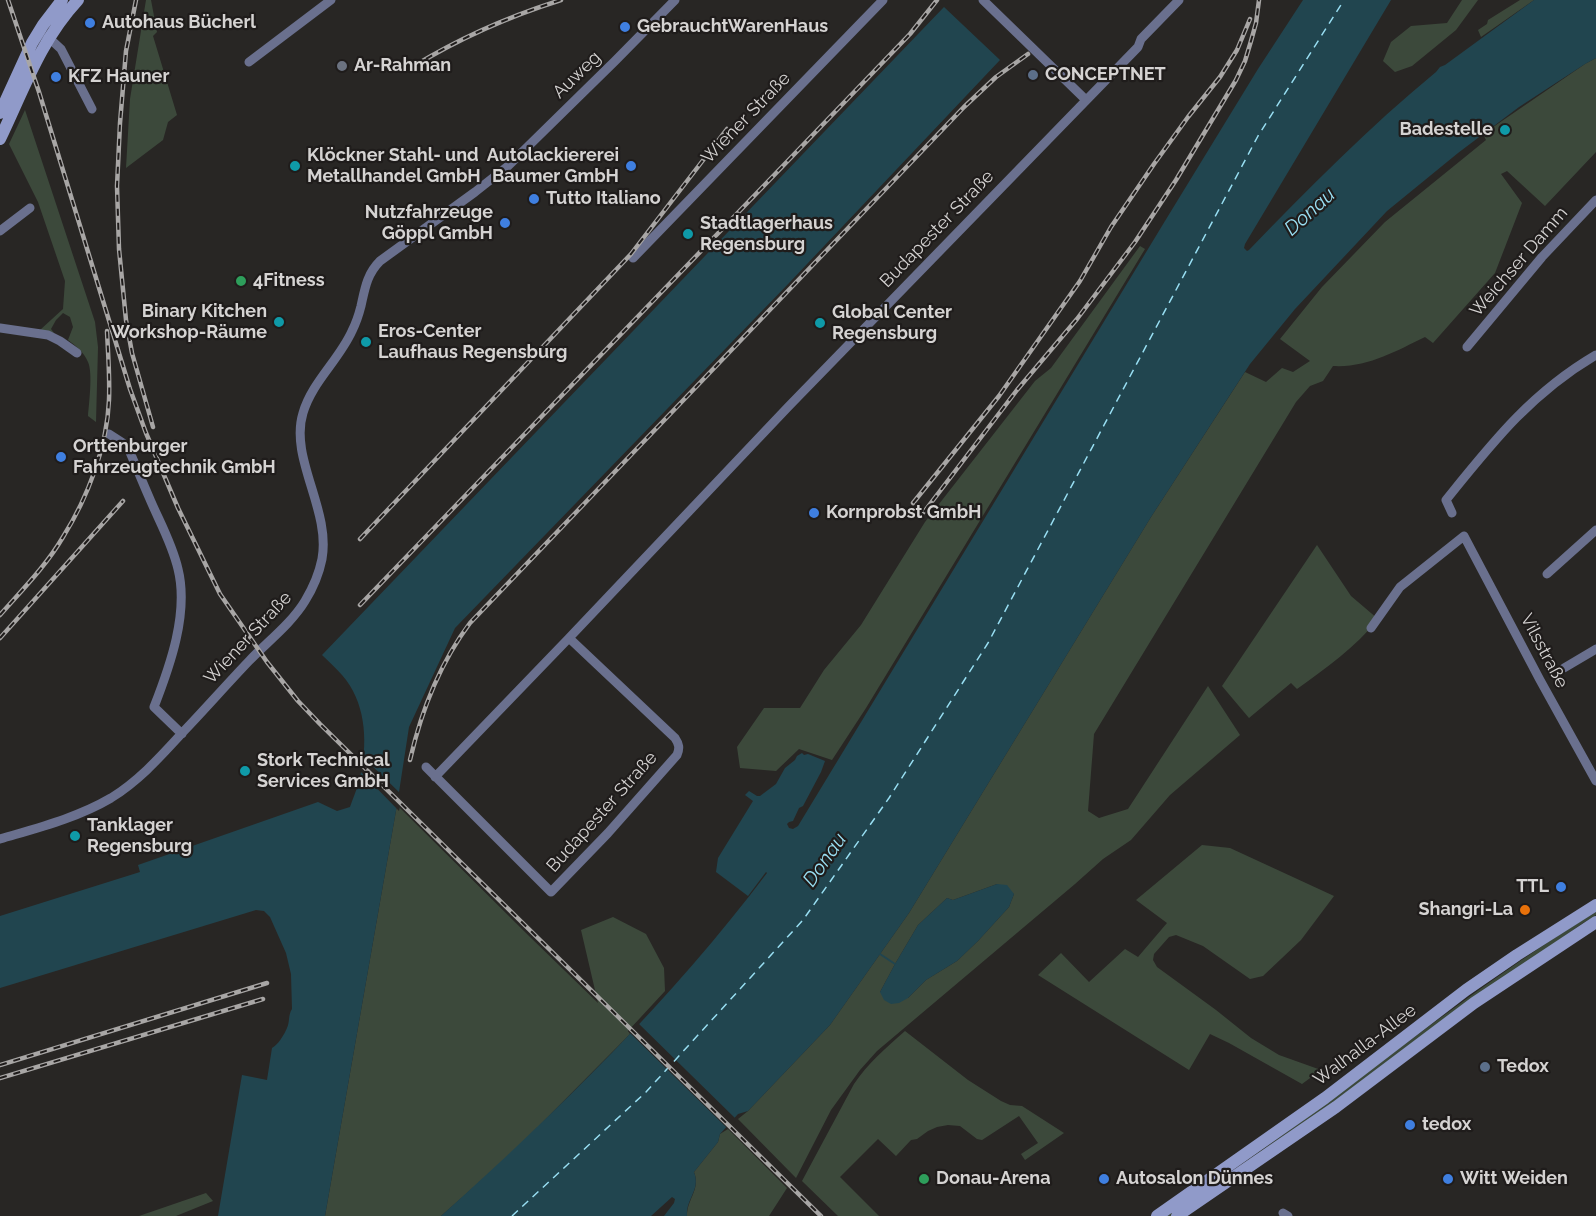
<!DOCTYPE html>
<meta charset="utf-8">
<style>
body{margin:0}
canvas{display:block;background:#282624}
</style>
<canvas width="1596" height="1216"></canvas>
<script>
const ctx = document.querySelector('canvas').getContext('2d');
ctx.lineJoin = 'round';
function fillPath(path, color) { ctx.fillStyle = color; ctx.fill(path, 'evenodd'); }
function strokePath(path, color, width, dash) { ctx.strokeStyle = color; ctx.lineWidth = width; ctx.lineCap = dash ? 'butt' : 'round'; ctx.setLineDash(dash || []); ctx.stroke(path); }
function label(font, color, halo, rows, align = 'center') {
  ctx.font = font + ' Raleway,sans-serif'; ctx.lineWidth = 4.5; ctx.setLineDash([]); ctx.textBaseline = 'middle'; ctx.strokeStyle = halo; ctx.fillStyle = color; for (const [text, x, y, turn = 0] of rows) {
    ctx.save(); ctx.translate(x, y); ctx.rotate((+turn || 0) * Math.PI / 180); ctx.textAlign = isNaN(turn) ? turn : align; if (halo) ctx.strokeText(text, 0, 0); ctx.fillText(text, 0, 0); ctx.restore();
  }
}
fillPath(new Path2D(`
 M146 0H151L157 32 153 36 177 115 168 122 163 140 126 168 130 99Z
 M1462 0H1478L1456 30 1412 66 1395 72 1383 61 1391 42 1411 26 1447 23Z
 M1520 0H1534L1481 37 1478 30 1487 24 1488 20Z
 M1596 58V152L1545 206 1507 171 1501 174 1522 203 1495 273 1433 343 1425 337C1396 351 1367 368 1333 366L1323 381 1310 386 1296 402 1094 734 1088 811 1099 818 1128 809 1208 686 1240 735 1170 795 1131 840 1103 859 1075 884 877 1051 860 1070 831 1110 796 1178 738 1119 748 1111 830 1025 909 913 1151 517 1245 372 1266 382 1282 368 1293 372 1310 361 1280 339 1322 287 1385 222 1486 140 1483 134 1585 64ZM997 884 1014 894 1009 907 978 941 957 961 926 980 908 998 880 992 895 964 918 925 947 898 953 900Z
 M25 110 95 322 98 347 96 422 88 416C89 403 93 373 88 362 84 352 76 346 68 340L73 327 70 317 63 313 56 320 51 329 54 333 40 330 63 309 65 281 38 202 9 144Z
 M1140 246 1145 249 866 708 832 760 799 749 776 771 740 768 737 747 764 708H800L824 670 861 625 925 522 1035 381 1051 368Z
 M1317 545 1351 596 1378 619C1355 648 1326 668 1297 689L1291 683 1249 718 1222 686Z
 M397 805 529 936 598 1003 581 930 613 917 646 934 664 968 665 991 628 1031 630 1034 509 1156 441 1216H325Z
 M1202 845 1230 848 1334 896 1301 940 1263 976 1250 979 1203 946 1176 935 1169 937 1154 954 1153 960 1157 967 1216 1010 1251 1038 1279 1055 1321 1070 1302 1084 1229 1043 1210 1034 1189 1070 1038 975 1061 953 1089 982 1125 949 1138 957 1167 923 1136 900Z
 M1596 912V915L1580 925 1466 1006 1413 1046 1172 1216H1167C1214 1184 1260 1152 1305 1119 1401 1048 1494 974 1596 912Z
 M905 1031 968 1080 1001 1101 1010 1105 1022 1106 1064 1133 1025 1160 1021 1154 1038 1143 1019 1116 982 1140 977 1139 960 1126 948 1125 937 1127 928 1131 917 1139 911 1140 896 1156 878 1139 840 1177 879 1216H838L802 1181 854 1084C868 1063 886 1048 905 1031Z
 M728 1129 787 1188 769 1216H687C687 1199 701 1189 694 1172L718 1142 720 1134Z
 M206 1193 213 1201 176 1216H139Z`), '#3c493b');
fillPath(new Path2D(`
 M1303 0H1391L1245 244 1244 248 1247 251 1249 250C1309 188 1369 127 1436 72L1440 67 1445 65 1534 0H1596V58L1585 64 1519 107 1458 153 1387 211 1295 309 1250 364 1151 517 909 913 830 1025 748 1111 738 1114 720 1134 718 1142 694 1172C701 1190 686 1198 687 1216H664L674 1203 675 1199 672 1197 651 1216H441C558 1111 672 999 767 873L766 872 748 896 716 872 718 858 753 801 745 795 749 791 757 796H760L776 784 785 768 795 760 797 756 802 753 804 755 808 754 825 761 821 772 803 806 799 808 793 821 789 822 787 824 789 828 793 829 798 826 1165 221 1258 69Z
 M944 7 1000 60 790 282 455 628 409 727 397 805 325 1216H218L242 1075 267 1080 272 1048C278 1045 284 1035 287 1028 290 1022 288 1015 292 1009L291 974 286 953 270 917 264 911 256 910 0 988V916L140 872 138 865 318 802 337 811 350 807C354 796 359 784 361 772 368 739 365 701 342 675 336 668 329 662 322 655Z
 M997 884 1007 885 1014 894 1009 907 978 941 957 961 926 980 908 998 899 1003 891 1004 884 1000 880 992 895 964 918 925 947 898 953 900Z`), '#21454f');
fillPath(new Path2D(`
 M360 754 402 795 399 811 358 769Z
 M637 1022 737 1120 728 1129 628 1031Z`), '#282624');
strokePath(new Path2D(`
 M880 954 895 964`), '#21454f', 2);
strokePath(new Path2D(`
 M512 1216 646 1092 803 920 889 798 988 643 1258 136 1344 0`), '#98def2', 1.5, [8, 6]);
strokePath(new Path2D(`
 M983 0 1086 100
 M49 38 61 49 92 109
 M249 62 331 0
 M0 231 30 208
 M633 258 883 0
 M0 328 48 335 60 341 77 353
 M1467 347 1542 257 1596 200
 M109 434 123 443 129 450C136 466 142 481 149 497 159 521 172 543 178 569 189 613 170 666 154 707L182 734
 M1452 513 1446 500C1492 443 1531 393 1596 355
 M1547 574 1596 530
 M1371 628 1400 587 1464 536 1540 680 1596 781
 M1564 668 1596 649
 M426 767 551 892 608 833 677 755C680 748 679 744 675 738L569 638 788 407 1138 47 1141 39 1179 0
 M435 777 569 638
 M0 839C37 828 77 818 111 798 140 780 161 756 184 731 206 708 227 684 249 661 267 642 291 624 305 601 313 588 319 574 322 559 331 510 289 458 303 413 312 382 339 360 352 331 356 323 359 314 361 306 365 288 367 274 380 261L475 192 508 166 615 61 675 0
 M1283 1213 1288 1216`), '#6a708e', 9);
strokePath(new Path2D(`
 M0 113 32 43 43 25 62 0
 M0 139C24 89 40 41 78 0
 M1157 1216 1325 1098 1466 990 1517 955 1596 905
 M1177 1216 1336 1107 1474 1003 1596 922`), '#909ac9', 12);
const rail = new Path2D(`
 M8 0 39 92 130 389 146 433 178 508 220 594 267 662 298 701 320 724 821 1216
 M136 0 126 51 120 123 117 186 119 249 126 320 132 353 153 427
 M414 66C460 38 510 16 561 0
 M913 503 999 396 1080 281 1111 227 1154 164 1188 117 1220 77 1237 50 1250 19
 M924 512 1017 390 1077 319 1135 242 1176 180 1236 80 1245 61 1251 41 1256 23 1259 0
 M360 539 631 254 727 129
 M360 605 910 34 937 0
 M0 615C22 590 46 566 63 537 88 497 107 447 109 400 110 377 108 354 107 331
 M0 638 123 501
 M410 760C421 712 440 663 470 623L964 107 996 77 1028 54
 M0 1065 267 983
 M0 1078 263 999`);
strokePath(rail, '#a8a6a5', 4.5);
strokePath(rail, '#1f1c1b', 2, [7]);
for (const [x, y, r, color] of [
 [90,23,6,"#3f7fe0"],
 [625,27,6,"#3f7fe0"],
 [342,66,6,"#6b7280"],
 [1033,75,6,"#5c6f8a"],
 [56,77,6,"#3f7fe0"],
 [1505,130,6,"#0f9aa8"],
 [295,166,6,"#0f9aa8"],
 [631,166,6,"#3f7fe0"],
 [534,199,6,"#3f7fe0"],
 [505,223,6,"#3f7fe0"],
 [688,234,6,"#0f9aa8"],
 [241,281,6,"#2e9e5b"],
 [279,322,6,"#0f9aa8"],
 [820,323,6,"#0f9aa8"],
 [366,342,6,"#0f9aa8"],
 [61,457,6,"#3f7fe0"],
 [814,513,6,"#3f7fe0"],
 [245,771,6,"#0f9aa8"],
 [75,836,6,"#0f9aa8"],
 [1561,887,6,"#3f7fe0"],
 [1525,910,6,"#e8710a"],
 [1485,1067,6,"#5c6f8a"],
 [1410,1125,6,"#3f7fe0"],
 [924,1179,6,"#2e9e5b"],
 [1104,1179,6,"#3f7fe0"],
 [1448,1179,6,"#3f7fe0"]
]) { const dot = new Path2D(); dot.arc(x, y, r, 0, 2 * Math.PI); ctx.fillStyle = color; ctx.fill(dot); strokePath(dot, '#1f1c1b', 2); }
label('bold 18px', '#d5d3d2', '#1f1c1b', [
 ["Autohaus Bücherl",102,23],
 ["GebrauchtWarenHaus",637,27],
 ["Ar-Rahman",354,66],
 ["CONCEPTNET",1045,75],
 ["KFZ Hauner",68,77],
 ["Badestelle",1493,130,"right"],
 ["Klöckner Stahl- und",307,156],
 ["Metallhandel GmbH",307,177],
 ["Autolackiererei",619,156,"right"],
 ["Baumer GmbH",619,177,"right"],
 ["Tutto Italiano",546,199],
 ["Nutzfahrzeuge",493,213,"right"],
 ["Göppl GmbH",493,234,"right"],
 ["Stadtlagerhaus",700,224],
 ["Regensburg",700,245],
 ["4Fitness",253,281],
 ["Binary Kitchen",267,312,"right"],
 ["Workshop-Räume",267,333,"right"],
 ["Global Center",832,313],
 ["Regensburg",832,334],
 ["Eros-Center",378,332],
 ["Laufhaus Regensburg",378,353],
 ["Orttenburger",73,447],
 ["Fahrzeugtechnik GmbH",73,468],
 ["Kornprobst GmbH",826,513],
 ["Stork Technical",257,761],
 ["Services GmbH",257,782],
 ["Tanklager",87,826],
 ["Regensburg",87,847],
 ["TTL",1549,887,"right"],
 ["Shangri-La",1513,910,"right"],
 ["Tedox",1497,1067],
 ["tedox",1422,1125],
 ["Donau-Arena",936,1179],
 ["Autosalon Dünnes",1116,1179],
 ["Witt Weiden",1460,1179]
], 'left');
label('18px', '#d5d3d2', '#1f1c1b', [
 ["Auweg",577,75,-44],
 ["Wiener Straße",746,118,-46],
 ["Budapester Straße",937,229,-46],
 ["Weichser Damm",1519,262,-49],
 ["Wiener Straße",248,638,-47],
 ["Vilsstraße",1544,651,62],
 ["Budapester Straße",602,812,-48],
 ["Walhalla-Allee",1365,1045,-37]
]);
label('italic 20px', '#98def2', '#1f1c1b', [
 ["Donau",1310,212,-42],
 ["Donau",825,860,-55]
]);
</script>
